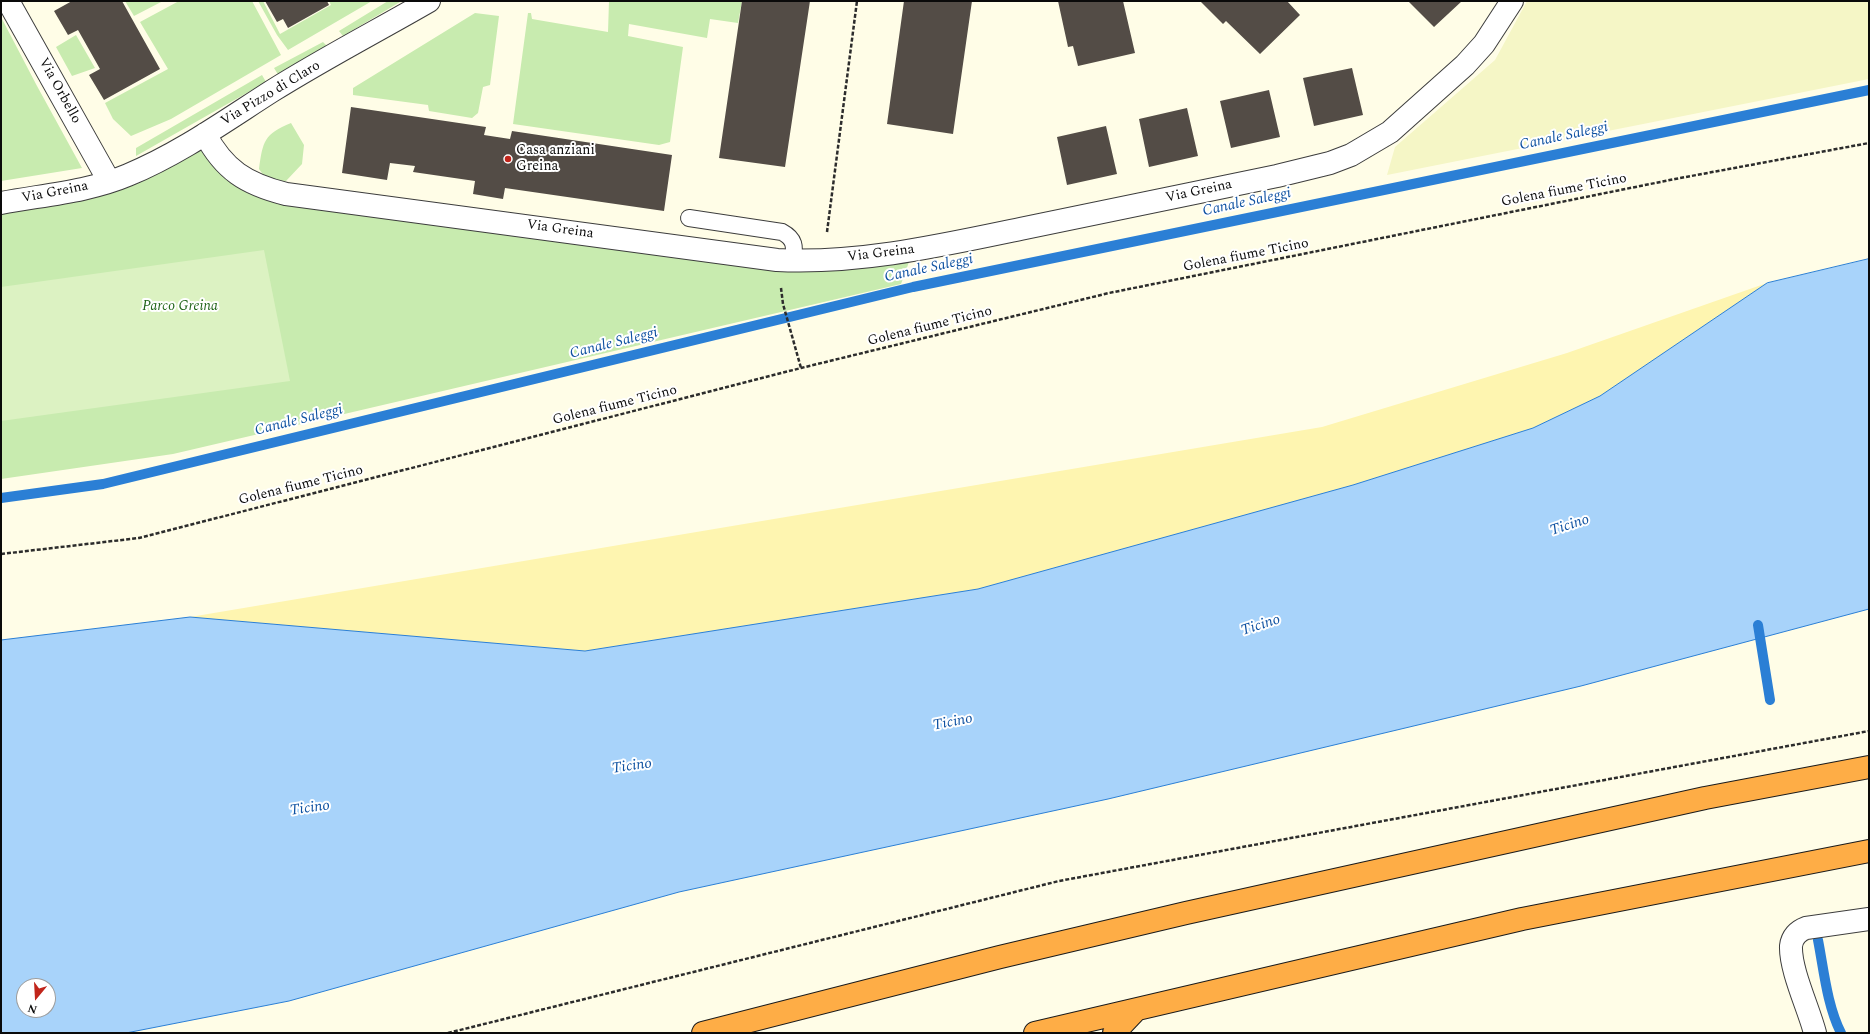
<!DOCTYPE html>
<style>
body{margin:0}
#map{position:relative;width:1870px;height:1034px;overflow:hidden;background:#fffde7;font-family:Spectral,serif}
canvas{display:block}
.frame{position:absolute;inset:0;border:2px solid #0a0a0a;pointer-events:none}
.north{position:absolute;left:16px;top:978px;width:40px;height:40px;box-sizing:border-box;background:#fff;border:1px solid #9d9d9d;border-radius:50%;rotate:198deg;font-size:11px;font-weight:700;line-height:16px;text-align:center;color:#0a0a0a}
.north::after{content:'';display:block;margin:auto;width:14px;height:18px;background:#c1251b;clip-path:polygon(50% 0,100% 100%,50% 72%,0 100%)}
</style>
<div id="map">
<canvas width="1870" height="1034"></canvas>
<div class="frame"></div>
<div class="north">N</div>
</div>
<script>
const ctx = document.querySelector('canvas').getContext('2d');
ctx.lineJoin = 'round';
function fillPath(path, color) { ctx.fillStyle = color; ctx.fill(path, 'evenodd'); }
function strokePath(path, color, width, dash) { ctx.strokeStyle = color; ctx.lineWidth = width; ctx.lineCap = dash ? 'butt' : 'round'; ctx.setLineDash(dash || []); ctx.stroke(path); }
function label(font, color, halo, rows, align = 'center') {
  ctx.font = font + ' Spectral,serif'; ctx.lineWidth = 4; ctx.setLineDash([]); ctx.textBaseline = 'middle'; ctx.strokeStyle = halo; ctx.fillStyle = color; for (const [text, x, y, turn = 0] of rows) {
    ctx.save(); ctx.translate(x, y); ctx.rotate((+turn || 0) * Math.PI / 180); ctx.textAlign = isNaN(turn) ? turn : align; if (halo) ctx.strokeText(text, 0, 0); ctx.fillText(text, 0, 0); ctx.restore();
  }
}
fillPath(new Path2D(`
 M1527 1H1869V79L1387 175 1395 147 1495 60Z`), '#f5f6c6');
fillPath(new Path2D(`
 M125 1H163L134 16Z
 M179 1H252L281 55 171 119 131 136 113 119 105 103 168 69 140 22Z
 M258 1H263L280 34 331 5 329 1H372L288 50 277 35Z
 M388 1 400 2 343 36 339 31Z
 M609 1H742L738 23 710 19 707 38 629 24 628 36 683 47 670 142 659 145 513 124 528 13H531L532 19 608 32Z
 M475 13 499 16 490 85 483 87 478 113 472 118 429 111 428 105 353 95V88Z
 M1 17 37 86 82 168 1 181Z
 M76 35 95 68 72 76 56 47Z
 M323 42 328 47 279 76 274 68Z
 M262 75 266 82 136 156V148Z
 M291 123 304 145 302 164 286 181 267 180 259 169C263 141 264 134 291 123Z
 M205 134 244 179 717 251H913L901 284 173 454 1 479V206L109 181Z`), '#c8ebaf');
fillPath(new Path2D(`
 M1767 283 1600 396 1533 428 1353 485 978 589 585 651 190 617 1322 427 1567 353Z`), '#fef5b0');
fillPath(new Path2D(`
 M264 250 290 381 1 421V287Z`), '#dcf2c2');
const water = new Path2D(`
 M1869 259V609L1581 686 1108 799 679 892 289 1001 126 1033H1V640L190 617 585 651 978 589 1353 485 1533 428 1600 396 1767 283ZM24 986H48V1010H24Z`);
fillPath(water, '#a8d3fa');
strokePath(water, '#2b7fd5', 1);
strokePath(new Path2D(`
 M1 498 103 484 913 287 1869 90
 M1758 625 1770 700
 M1818 940C1824 971 1827 1005 1841 1033`), '#2b7fd5', 10);
fillPath(new Path2D(`
 M72 1H122L160 69 104 100 89 75 100 69 78 30 68 35 54 11Z
 M265 1H327L329 5 288 28 283 19 277 22Z
 M742 1H810L785 167 719 158Z
 M904 1H972L953 134 887 124Z
 M1058 1H1123L1135 53 1078 66 1073 46 1068 47Z
 M1200 1H1287L1300 15 1260 54 1226 21 1223 24Z
 M1408 1H1462L1434 27Z
 M1352 68 1363 115 1314 126 1303 78Z
 M1269 90 1280 137 1231 148 1220 101Z
 M351 107 486 127 484 135 510 139 512 131 672 155 664 211 505 188 503 199 473 194 475 181 413 172 415 166 390 163 387 180 342 173Z
 M1187 108 1198 156 1149 167 1139 119Z
 M1106 126 1117 174 1067 185 1057 137Z`), '#534c46');
const lane = new Path2D(`
 M689 218 782 232C795 239 795 246 793 260`);
const street = new Path2D(`
 M8 1 109 181
 M205 134C224 170 246 184 286 194L777 260C861 264 943 245 1025 228 1109 211 1193 193 1277 176L1330 163 1351 155 1390 132 1465 65 1484 44 1512 1
 M1 203C43 195 88 192 128 175 179 154 225 121 272 91 323 59 377 31 429 1
 M1815 1033C1809 1009 1790 970 1791 946 1792 937 1798 931 1806 928L1869 919`);
const highway = new Path2D(`
 M703 1033 1000 957 1186 913 1705 798 1869 767
 M1035 1033 1522 919 1869 851
 M1114 1033 1135 1011`);
strokePath(lane, '#3d3d3d', 18);
strokePath(street, '#3d3d3d', 24);
strokePath(highway, '#1b1b1b', 24);
strokePath(new Path2D(`
 M827 232 857 1
 M781 288 783 304 801 368
 M1 554 139 538 801 368 1109 293 1675 179 1869 143
 M448 1033 1059 881 1869 731`), '#2c2c2c', 2.5, [4, 2]);
strokePath(lane, '#fff', 16);
strokePath(street, '#fff', 22);
strokePath(highway, '#fead46', 22);
for (const [x, y, r, color] of [
 [508,159,4,"#c1251b"]
]) { const dot = new Path2D(); dot.arc(x, y, r, 0, 2 * Math.PI); ctx.fillStyle = color; ctx.fill(dot); strokePath(dot, '#fff', 1.5); }
label('14px', '#0a0a0a', '#fff', [
 ["Via Orbello",59,91,61],
 ["Via Pizzo di Claro",271,94,-31],
 ["Golena fiume Ticino",1564,191,-11],
 ["Via Greina",1199,192,-12],
 ["Via Greina",55,193,-11],
 ["Via Greina",560,230,8],
 ["Via Greina",881,254,-7],
 ["Golena fiume Ticino",1246,256,-11],
 ["Golena fiume Ticino",930,327,-14],
 ["Golena fiume Ticino",615,406,-14],
 ["Golena fiume Ticino",301,486,-14]
]);
label('14px', '#0a0a0a', '#fff', [
 ["Casa anziani",516,151],
 ["Greina",516,167]
], 'left');
label('italic 14px', '#206418', '#fff', [
 ["Parco Greina",180,307]
]);
label('italic 15px', '#0e51a1', '#fff', [
 ["Canale Saleggi",1564,137,-12],
 ["Canale Saleggi",1247,203,-12],
 ["Canale Saleggi",929,269,-12],
 ["Canale Saleggi",614,344,-14],
 ["Canale Saleggi",299,421,-14],
 ["Ticino",1570,526,-18],
 ["Ticino",1261,626,-18],
 ["Ticino",953,723,-11],
 ["Ticino",632,767,-8],
 ["Ticino",310,809,-8]
]);
</script>
